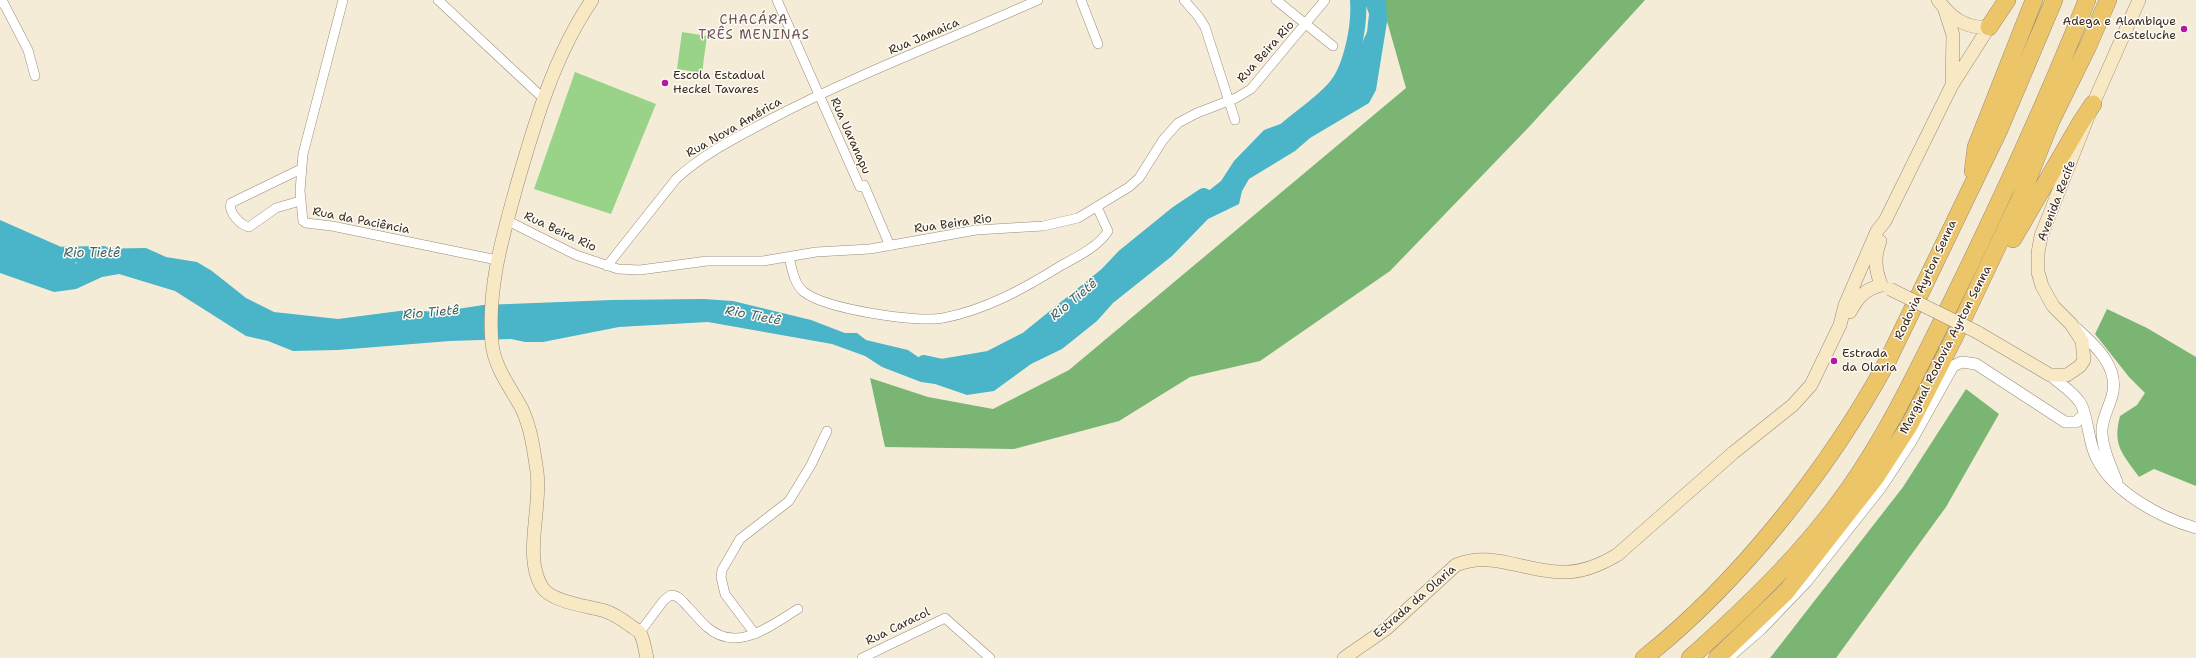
<!DOCTYPE html>
<meta charset="utf-8">
<style>
body{margin:0}
canvas{display:block;background:#f5ecd7}
</style>
<canvas width="2196" height="658"></canvas>
<script>
const ctx = document.querySelector('canvas').getContext('2d');
ctx.lineJoin = 'round';
function fillPath(path, color) { ctx.fillStyle = color; ctx.fill(path, 'evenodd'); }
function strokePath(path, color, width, dash) { ctx.strokeStyle = color; ctx.lineWidth = width; ctx.lineCap = dash ? 'butt' : 'round'; ctx.setLineDash(dash || []); ctx.stroke(path); }
function label(font, color, halo, rows, align = 'center') {
  ctx.font = font + ' "Shantell Sans",sans-serif'; ctx.lineWidth = 3; ctx.setLineDash([]); ctx.textBaseline = 'middle'; ctx.strokeStyle = halo; ctx.fillStyle = color; for (const [text, x, y, turn = 0] of rows) {
    ctx.save(); ctx.translate(x, y); ctx.rotate((+turn || 0) * Math.PI / 180); ctx.textAlign = isNaN(turn) ? turn : align; if (halo) ctx.strokeText(text, 0, 0); ctx.fillText(text, 0, 0); ctx.restore();
  }
}
fillPath(new Path2D(`
 M682 32 707 36 702 73 677 69Z
 M575 72 656 104 611 214 534 189Z`), '#99d387');
fillPath(new Path2D(`
 M1381 0H1645L1528 128 1390 271 1260 361 1190 377 1119 421 1014 449 885 447 870 378 928 397 993 409 1069 370 1406 88Z
 M2107 309 2147 328 2196 357V486L2154 469 2139 477C2123 454 2112 446 2120 416L2137 405 2145 393 2129 377 2095 334Z
 M1966 389 1999 414 1946 507 1836 658H1770L1903 487Z`), '#7ab574');
fillPath(new Path2D(`
 M1364 0H1386L1387 22 1376 90 1369 103 1310 138 1295 151 1249 179 1242 191 1239 204 1208 219 1172 256 1113 303 1097 321 1062 349 1031 364 994 391 967 395 935 384 921 382 882 367 865 356 832 344 708 322 619 327 543 342H525L511 339 450 341 338 350 293 351 268 341 246 336 175 291 119 274 102 277 76 289 54 292 0 273V220L68 250 76 264 87 249 146 248 166 257 197 262 212 271 246 298 274 312 338 319 407 310 438 312 483 305 612 300 704 299 733 301 811 320 845 333H857L866 340 908 350 921 359 942 365 950 371C968 371 987 368 997 352L1028 344 1034 331 1053 313 1071 312 1178 215 1221 181 1234 161 1264 130 1305 115 1344 83 1367 32 1369 14Z`), '#4ab4c8');
strokePath(new Path2D(`
 M1286 130C1302 116 1321 104 1335 88 1352 69 1360 24 1358 0
 M49 255 103 254
 M924 363 942 367 989 359 1028 339 1107 275 1124 257 1177 214 1204 196`), '#4ab4c8', 16);
const minor = new Path2D(`
 M343 0 303 154 300 191 303 221 306 223 332 226 497 260
 M438 0 544 99
 M777 0 860 187
 M1081 0 1098 44
 M1184 0 1198 16 1205 27 1235 120
 M1276 0 1333 46
 M0 3 3 2 28 50 35 76
 M864 185 890 246
 M300 201 276 208 249 227C240 225 228 212 231 203L301 169
 M506 220 576 255 618 269 640 270 707 261H763L816 252 870 249 976 230 1043 226 1078 218 1129 187 1139 178 1163 140 1178 123 1197 113 1236 98 1251 89 1325 0
 M789 257C792 269 794 284 804 292 826 309 916 323 943 318 986 310 1025 288 1062 265 1077 257 1099 246 1108 231L1097 207
 M607 266 676 179C704 153 738 137 771 119 857 74 949 40 1038 0
 M640 632 664 600 671 595C679 595 683 602 688 607 694 613 700 621 707 627 737 654 771 625 798 609
 M755 634 725 594 721 577 722 570 740 539 789 501 811 465 827 431
 M862 658 945 618 990 658`);
const tertiary = new Path2D(`
 M2077 329C2096 346 2120 368 2112 396 2109 407 2103 417 2102 429 2101 446 2111 466 2117 482
 M2050 375C2060 384 2075 393 2081 404 2088 417 2088 441 2096 457 2112 492 2161 518 2196 528
 M1731 655 1761 629 1806 582 1881 487 1910 443 1953 366 1962 362 1976 364 2065 422H2076L2084 415`);
const secondary = new Path2D(`
 M592 0C555 54 536 119 518 181 503 235 487 287 492 344 495 369 511 388 522 409 531 428 534 451 537 472 542 507 523 557 542 587 551 602 588 606 605 611 614 614 623 620 631 626 633 628 638 630 640 633 644 639 645 651 647 658
 M1938 0C1951 18 1966 29 1989 27
 M1945 10 1953 35 1952 83
 M1880 241C1874 257 1875 268 1881 285
 M1850 312C1858 297 1864 290 1881 285
 M1977 332 2050 375H2067L2080 366 2084 360 2082 341 2071 324 2053 306 2042 286 2038 272V253L2041 236 2093 104 2139 0
 M1344 658 1386 629 1456 565C1492 550 1525 572 1562 572 1582 573 1600 565 1617 555L1733 453 1793 405 1811 385 1840 325 1845 305 1877 231 1885 221 1952 85 1989 27`);
const motorway = new Path2D(`
 M1989 27 2007 0
 M1973 171 1976 147 2034 0
 M2013 239 2081 122 2093 104
 M1644 658C1739 583 1830 467 1887 362L1999 130 2054 0
 M1690 658C1748 606 1805 552 1850 487 1890 430 1920 365 1951 303 2000 203 2046 103 2087 0
 M1717 658 1786 592 1876 477 1909 426 1954 338 2020 199 2051 121 2088 46 2108 0`);
strokePath(minor, '#988b7a', 10);
strokePath(tertiary, '#988b7a', 12);
strokePath(secondary, '#988b7a', 14);
strokePath(motorway, '#988b7a', 18);
strokePath(minor, '#fff', 9);
strokePath(tertiary, '#fff', 11);
strokePath(secondary, '#f8e8c3', 13);
strokePath(motorway, '#edc569', 17);
const secondaryBridge = new Path2D(`
 M1890 289 1977 332`);
strokePath(secondaryBridge, '#988b7a', 14, []);
strokePath(secondaryBridge, '#f8e8c3', 13);
for (const [x, y, r, color] of [
 [2184,29,4,"#b5179e"],
 [665,83,4,"#b5179e"],
 [1834,361,4,"#b5179e"]
]) { const dot = new Path2D(); dot.arc(x, y, r, 0, 2 * Math.PI); ctx.fillStyle = color; ctx.fill(dot); strokePath(dot, '#fdfcf7', 1.5); }
label('12px', '#3b2a1e', '#fdfcf7', [
 ["Adega e Alambique",2176,22,"right"],
 ["Casteluche",2176,36,"right"],
 ["Escola Estadual",673,76],
 ["Heckel Tavares",673,90],
 ["Estrada",1842,354],
 ["da Olaria",1842,368]
], 'left');
label('12px', '#3b2a1e', '#fdfcf7', [
 ["Rua Jamaica",924,37,-23],
 ["Rua Beira Rio",1266,52,-48],
 ["Rua Nova América",734,128,-30],
 ["Rua Uaranapu",850,136,66],
 ["Avenida Recife",2057,201,-69],
 ["Rua da Paciência",361,221,11],
 ["Rua Beira Rio",953,224,-8],
 ["Rua Beira Rio",560,232,25],
 ["Rodovia Ayrton Senna",1926,280,-65],
 ["Marginal Rodovia Ayrton Senna",1946,350,-63],
 ["Estrada da Olaria",1415,602,-41],
 ["Rua Caracol",898,627,-26]
]);
ctx.letterSpacing = '1px';
label('13px', '#6e5356', '#fdfcf7', [
 ["CHACÁRA",754,21],
 ["TRÊS MENINAS",754,36]
]);
ctx.letterSpacing = '0px';
label('italic 13px', '#416162', '#fdfcf7', [
 ["Rio Tietê",92,254],
 ["Rio Tietê",1074,300,-40],
 ["Rio Tietê",431,313,-5],
 ["Rio Tietê",753,316,11]
]);
</script>
